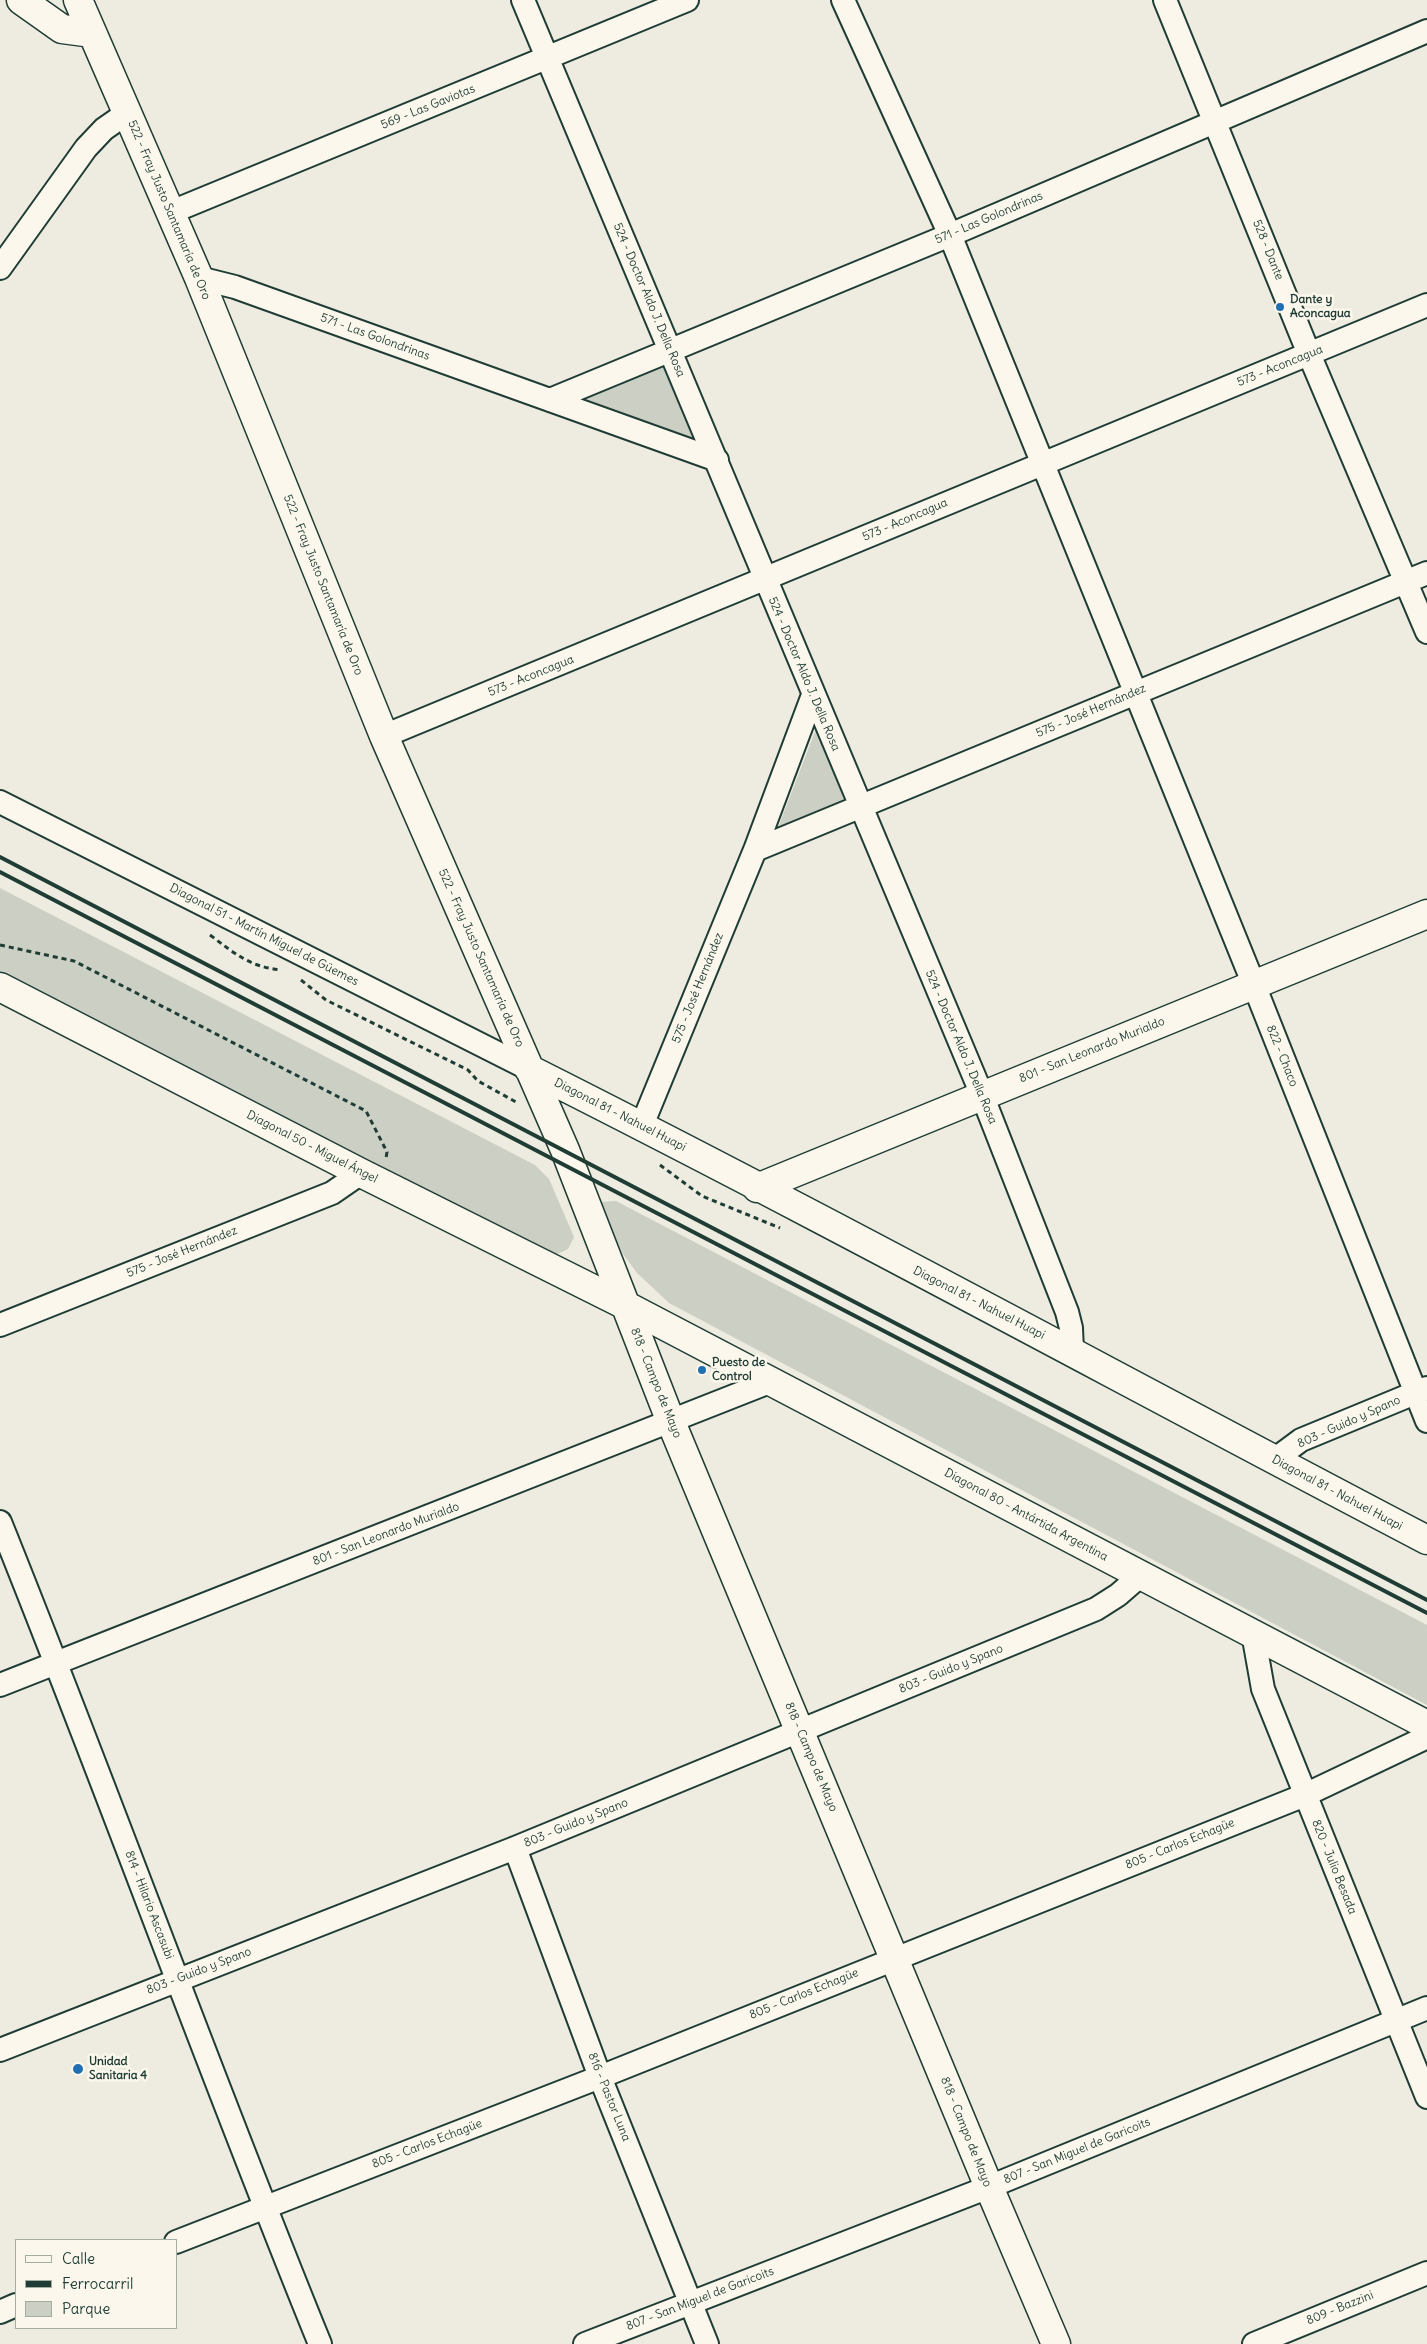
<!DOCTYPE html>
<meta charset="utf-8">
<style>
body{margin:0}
#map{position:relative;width:1427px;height:2344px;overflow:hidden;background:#eeece1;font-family:Delius,sans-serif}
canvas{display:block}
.legend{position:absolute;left:15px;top:2239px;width:162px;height:90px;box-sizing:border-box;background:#fbf7ec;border:1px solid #a3ada2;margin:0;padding:6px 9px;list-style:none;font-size:15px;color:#1f3d34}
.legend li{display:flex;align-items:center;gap:10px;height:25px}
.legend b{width:25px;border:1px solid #a3ada2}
</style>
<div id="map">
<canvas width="1427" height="2344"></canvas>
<ul class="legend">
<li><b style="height:6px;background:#fbf7ec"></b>Calle</li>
<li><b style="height:6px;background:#1f3d34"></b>Ferrocarril</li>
<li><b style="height:14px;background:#cbcfc4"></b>Parque</li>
</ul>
</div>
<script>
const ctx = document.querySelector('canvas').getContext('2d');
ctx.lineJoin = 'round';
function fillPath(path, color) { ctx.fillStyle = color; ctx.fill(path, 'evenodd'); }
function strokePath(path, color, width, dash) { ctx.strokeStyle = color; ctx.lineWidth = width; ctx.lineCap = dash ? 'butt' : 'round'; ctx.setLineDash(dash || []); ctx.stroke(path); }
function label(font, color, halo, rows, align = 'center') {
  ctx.font = font + ' Delius,sans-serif'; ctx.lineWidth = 5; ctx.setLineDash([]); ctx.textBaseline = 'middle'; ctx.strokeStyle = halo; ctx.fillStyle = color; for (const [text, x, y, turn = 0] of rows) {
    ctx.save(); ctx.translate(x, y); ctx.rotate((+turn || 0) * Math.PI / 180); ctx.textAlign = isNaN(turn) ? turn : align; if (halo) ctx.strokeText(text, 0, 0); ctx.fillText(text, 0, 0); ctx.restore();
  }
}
fillPath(new Path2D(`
 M669 364 706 444 578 396Z
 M816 729 848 801 776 833Z
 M0 888 535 1165 549 1179 574 1237 568 1249 555 1255 0 971Z
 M616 1201 1427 1625V1705L669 1303 637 1273 623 1254 599 1202Z`), '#cbcfc4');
const minor = new Path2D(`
 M523 0 982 1095 1067 1312 1071 1328 1072 1351
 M843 0 950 235 1254 985 1427 1421
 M1165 0 1309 354 1427 632
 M169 213 687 0
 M0 268 86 148 104 129 127 113
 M199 278 235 287 717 460
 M550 400 950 235 1427 31
 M384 736 1427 305
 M0 802 529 1069
 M755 850 1427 573
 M642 1125 755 850 813 695
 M0 1325 332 1193 361 1173
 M1274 1460 1301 1440 1427 1388
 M0 1522C110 1795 209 2072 320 2344
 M1253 1633 1263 1689 1427 2097
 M0 1685 772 1381
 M515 1848 600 2077 707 2344
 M0 2050 515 1848 1096 1609 1118 1595 1141 1575
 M176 2242 600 2077 1305 1795 1427 1737
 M0 2312 16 2305
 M585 2344 989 2187 1427 2008
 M1254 2344 1427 2273`);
const tertiary = new Path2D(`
 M21 0 62 29 92 33
 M78 0 199 278 384 736 565 1150 671 1422 989 2187 1056 2344
 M0 987 361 1173 625 1305 1427 1725
 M529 1069C831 1221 1127 1383 1427 1540
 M757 1188 1427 914`);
strokePath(minor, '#1f3d34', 26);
strokePath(tertiary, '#1f3d34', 31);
strokePath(new Path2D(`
 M210 935C234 953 250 967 281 970
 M0 945 74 961 366 1111 387 1152 386 1158
 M301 980 326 1000 468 1070 478 1081 516 1102
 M660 1165 702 1196 780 1228`), '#1f3d34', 3, [5, 4]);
strokePath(minor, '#fbf7ec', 22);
strokePath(tertiary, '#fbf7ec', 28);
strokePath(new Path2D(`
 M0 857 1427 1600
 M0 872 1427 1613`), '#1f3d34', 4);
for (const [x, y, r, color] of [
 [1280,307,5,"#1f6fb2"],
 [702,1370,5,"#1f6fb2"],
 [78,2069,6,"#1f6fb2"]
]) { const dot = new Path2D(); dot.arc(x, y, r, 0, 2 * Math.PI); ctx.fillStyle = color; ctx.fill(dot); strokePath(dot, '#fbf7ec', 2); }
label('12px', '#1f3d34', '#fbf7ec', [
 ["569 - Las Gaviotas",428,107,-22],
 ["522 - Fray Justo Santamaría de Oro",169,210,67],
 ["571 - Las Golondrinas",989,218,-23],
 ["528 - Dante",1268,250,68],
 ["524 - Doctor Aldo J. Della Rosa",649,300,67],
 ["571 - Las Golondrinas",375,337,20],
 ["573 - Aconcagua",1280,366,-22],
 ["573 - Aconcagua",905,520,-23],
 ["522 - Fray Justo Santamaría de Oro",323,585,68],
 ["524 - Doctor Aldo J. Della Rosa",804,674,67],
 ["573 - Aconcagua",531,676,-22],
 ["575 - José Hernández",1091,711,-23],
 ["Diagonal 51 - Martín Miguel de Güemes",264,935,27],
 ["522 - Fray Justo Santamaría de Oro",481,958,66],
 ["575 - José Hernández",698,988,-68],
 ["524 - Doctor Aldo J. Della Rosa",961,1047,67],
 ["801 - San Leonardo Murialdo",1092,1050,-22],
 ["822 - Chaco",1282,1056,68],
 ["Diagonal 81 - Nahuel Huapi",620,1115,27],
 ["Diagonal 50 - Miguel Ángel",312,1147,27],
 ["575 - José Hernández",182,1252,-22],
 ["Diagonal 81 - Nahuel Huapi",979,1303,27],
 ["818 - Campo de Mayo",656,1383,68],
 ["803 - Guido y Spano",1349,1422,-24],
 ["Diagonal 81 - Nahuel Huapi",1337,1493,28],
 ["Diagonal 80 - Antártida Argentina",1026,1515,28],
 ["801 - San Leonardo Murialdo",386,1534,-21],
 ["803 - Guido y Spano",951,1669,-22],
 ["818 - Campo de Mayo",811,1757,67],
 ["803 - Guido y Spano",576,1823,-22],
 ["805 - Carlos Echagüe",1180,1844,-22],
 ["820 - Julio Besada",1334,1867,68],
 ["814 - Hilario Ascasubi",149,1905,69],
 ["803 - Guido y Spano",199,1971,-21],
 ["805 - Carlos Echagüe",804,1994,-22],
 ["816 - Pastor Luna",609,2097,68],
 ["818 - Campo de Mayo",966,2132,68],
 ["805 - Carlos Echagüe",427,2144,-21],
 ["807 - San Miguel de Garicoits",1077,2151,-22],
 ["807 - San Miguel de Garicoits",700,2299,-21],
 ["809 - Bazzini",1340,2308,-22]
]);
label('bold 12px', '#1f3d34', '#fbf7ec', [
 ["Dante y",1290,300],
 ["Aconcagua",1290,314],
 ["Puesto de",712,1363],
 ["Control",712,1377],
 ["Unidad",89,2062],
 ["Sanitaria 4",89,2076]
], 'left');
</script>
